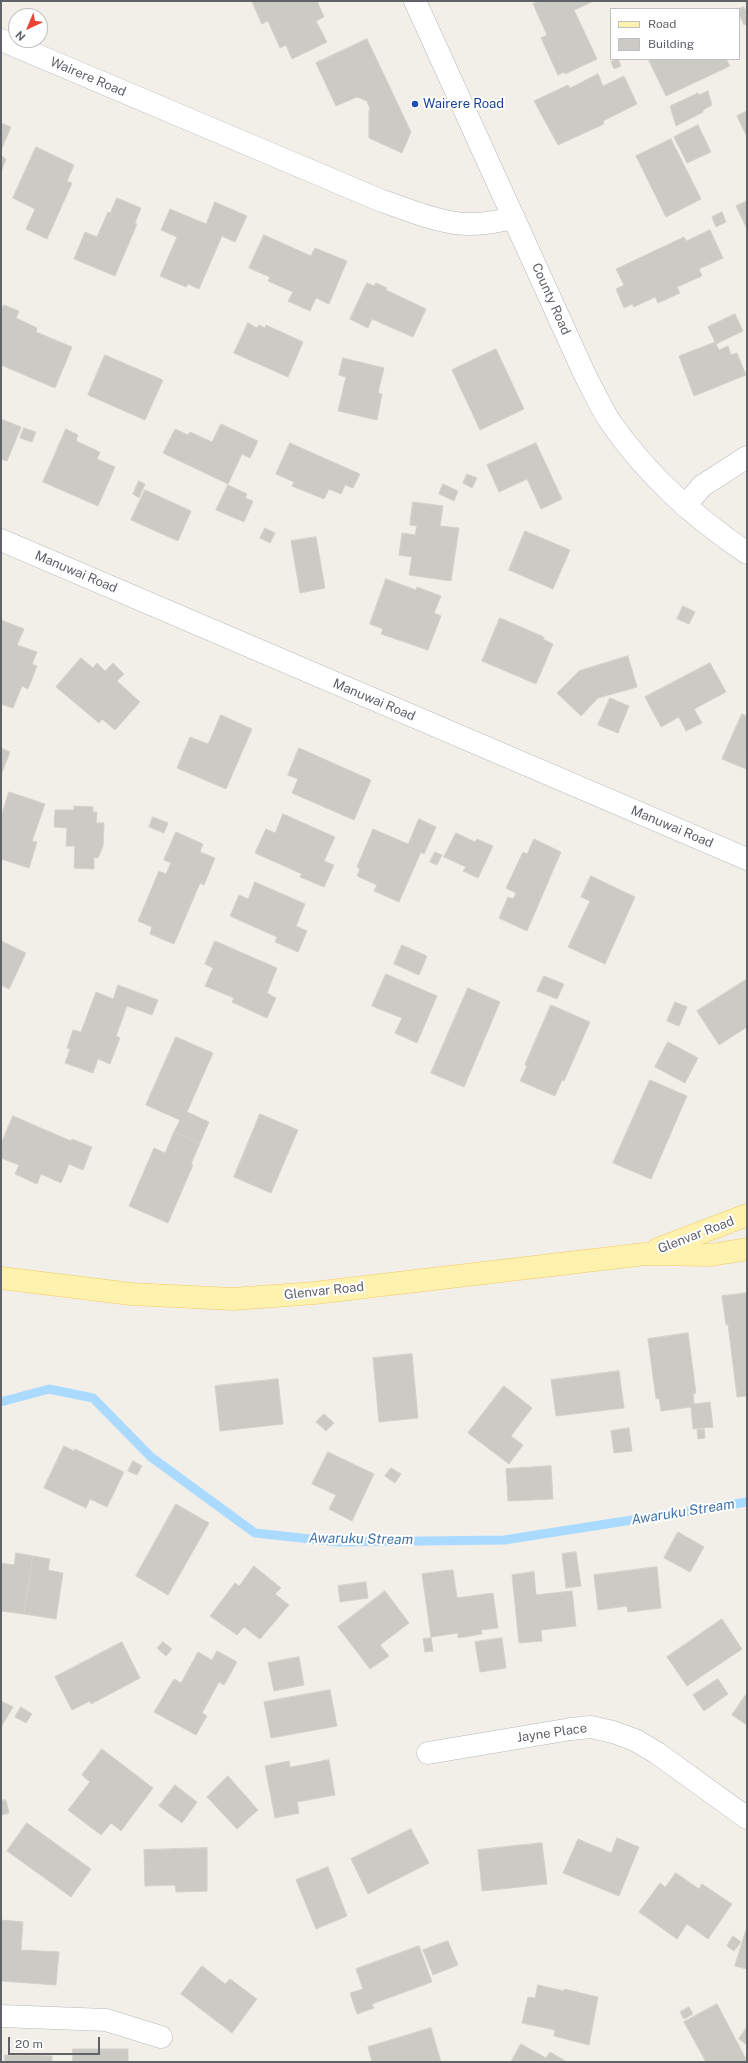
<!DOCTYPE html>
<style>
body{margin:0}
#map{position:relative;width:748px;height:2063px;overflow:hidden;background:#f1efe8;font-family:"Public Sans",sans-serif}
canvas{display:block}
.frame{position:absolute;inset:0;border:2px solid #5f6368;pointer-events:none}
.legend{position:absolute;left:610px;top:8px;width:130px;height:52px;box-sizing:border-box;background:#fff;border:1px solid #bfc1c3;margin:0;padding:5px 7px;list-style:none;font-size:12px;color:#5f6368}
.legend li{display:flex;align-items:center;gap:8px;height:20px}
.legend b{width:20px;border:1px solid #bfc1c3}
.north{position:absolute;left:8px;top:8px;width:40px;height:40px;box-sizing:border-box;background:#fff;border:1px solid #bfc1c3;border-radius:50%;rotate:224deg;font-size:11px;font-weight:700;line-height:16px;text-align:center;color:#5f6368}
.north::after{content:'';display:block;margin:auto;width:14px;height:18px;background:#ea4335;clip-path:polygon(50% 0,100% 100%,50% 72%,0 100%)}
.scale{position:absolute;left:8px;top:2037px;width:92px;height:18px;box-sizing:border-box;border:2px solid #5f6368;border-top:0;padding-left:5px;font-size:12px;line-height:14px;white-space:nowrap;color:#5f6368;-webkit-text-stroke:3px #fff;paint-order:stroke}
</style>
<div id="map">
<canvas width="748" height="2063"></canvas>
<div class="frame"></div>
<ul class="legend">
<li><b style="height:5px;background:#fff2af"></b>Road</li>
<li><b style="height:11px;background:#cccac5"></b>Building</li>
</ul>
<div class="north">N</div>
<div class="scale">20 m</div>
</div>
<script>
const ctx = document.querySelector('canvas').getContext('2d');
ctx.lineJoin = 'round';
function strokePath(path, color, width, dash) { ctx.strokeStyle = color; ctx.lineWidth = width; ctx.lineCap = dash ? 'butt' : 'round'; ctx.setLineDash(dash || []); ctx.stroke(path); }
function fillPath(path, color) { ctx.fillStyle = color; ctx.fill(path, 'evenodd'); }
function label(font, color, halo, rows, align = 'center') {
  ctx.font = font + ' "Public Sans",sans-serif'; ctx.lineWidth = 4; ctx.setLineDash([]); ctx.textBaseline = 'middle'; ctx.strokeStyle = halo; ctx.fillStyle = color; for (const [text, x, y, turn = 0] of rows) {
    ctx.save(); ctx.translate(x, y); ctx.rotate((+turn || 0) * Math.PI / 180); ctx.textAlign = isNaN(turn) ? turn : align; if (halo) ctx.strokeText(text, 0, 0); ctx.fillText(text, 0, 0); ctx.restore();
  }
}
strokePath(new Path2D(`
 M1 1402 49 1389 93 1398 151 1457 255 1533 339 1542 504 1540 747 1502`), '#aadaff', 9);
const building = new Path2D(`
 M252 1H317L324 17 316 21 327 42 292 59 286 45 280 48 268 21 262 24Z
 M540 1H594L574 10 597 59 565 74 564 72 558 75 541 38 547 35 533 4Z
 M744 7 747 13V24L744 25 739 14V9Z
 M367 39 411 132 402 153 369 138V110L370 109 367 101 357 97 336 106 316 63Z
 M618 59 621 66 614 69 611 62Z
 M652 59H726L730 66 666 96 649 61Z
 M598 74 603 86 624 76 637 104 603 121 604 124 558 145 534 101 568 85 570 88Z
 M708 91 712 105 703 110V112L676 126 670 106 698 93 699 95Z
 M747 111V137L737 116Z
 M1 123 11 127 1 150Z
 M698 125 711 152 687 163 674 137Z
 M671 139 701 199 666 217 636 156Z
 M36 147 74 165 67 181 72 183 47 239 26 229 35 209 13 198Z
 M1 156 6 159 1 172Z
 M117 198 141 208 135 223 137 224 115 276 74 259 85 232 97 237 108 212 110 213Z
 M747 201V229L736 206Z
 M215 202 247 216 235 242 222 236 199 289 188 284 186 287 160 276 177 237 161 230 170 209 206 224Z
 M722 212 726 222 716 227 712 217Z
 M710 230 723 258 699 269 702 276 677 287 680 293 658 303 655 297 634 307 632 304 624 308 616 289 624 285 616 269 684 237 686 241Z
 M264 235 311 256 315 248 347 261 329 304 316 298 310 311 288 301 293 292 268 281 270 277 249 268Z
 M367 283 374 286 376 283 387 288 386 290 426 309 413 337 372 319 368 328 350 319Z
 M4 305 19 311 16 318 37 328 36 332 72 347 55 388 1 365V311Z
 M735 314 743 331 716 344 719 350 728 346 731 355 737 353 746 375 694 396 679 356 715 342 708 327Z
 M248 323 257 328 259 325 265 328 266 325 303 342 288 377 234 353Z
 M496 349 524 409 480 430 452 370Z
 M105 355 163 380 145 420 88 395Z
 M343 358 384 368 378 393 382 394 377 420 338 411 346 377 339 375Z
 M1 419 21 427 7 461 1 459Z
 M221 424 258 441 250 458 242 454 228 484 163 453 175 429 188 435 190 432 212 442Z
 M24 428 36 432 32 442 20 438Z
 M66 429 78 435 76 441 100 452 97 459 115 467 98 506 43 482Z
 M290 443 360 474 353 488 345 485 341 494 329 489 324 499 292 486 294 482 276 474Z
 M536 443 562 499 541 509 527 479 499 492 487 465Z
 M467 474 477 478 472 488 463 483Z
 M139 481 145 484 139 498 133 494Z
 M443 484 458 491 454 501 439 494Z
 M228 485 247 494 245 498 253 501 244 522 216 510Z
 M145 490 191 511 178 541 131 520Z
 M413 502 443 506 440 526 459 528 451 581 409 575 412 557 399 555 402 533 415 535 417 526 410 525Z
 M265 528 275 533 270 543 260 538Z
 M525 531 570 550 553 589 509 570Z
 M316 537 325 588 300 593 291 541Z
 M386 579 416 590 417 587 441 596 434 613 441 616 428 650 381 634 383 629 370 624Z
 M683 606 695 612 689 624 677 619Z
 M500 618 544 637 543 639 553 644 536 684 482 661Z
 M1 620 24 629 17 645 37 652 32 664 37 666 28 689 22 686 13 708 1 704Z
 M628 656 637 687 598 698 581 716 557 693 579 671Z
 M81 658 93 668 97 663 105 671 113 663 124 674 117 681 140 702 115 730 102 719 99 723 56 687Z
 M710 663 726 692 694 709 702 723 686 731 679 717 661 727 645 697Z
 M610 698 629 706 618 733 598 725Z
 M742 714 747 716 746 769 722 759Z
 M221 715 252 729 226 789 177 768 190 737 208 744Z
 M1 748 10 752 1 775Z
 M299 748 371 780 354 820 292 793 298 779 288 775Z
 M9 792 45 804 32 841 37 842 29 868 1 859V817Z
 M74 806 93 807V812H97L96 823H104L103 846 98 858 94 857V869L74 868 75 846H66L67 828 54 827 55 810H74Z
 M283 814 335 837 324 861 334 865 324 887 300 877 302 874 255 853 266 829 275 833Z
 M153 817 168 823 164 833 149 827Z
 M419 819 436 827 424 854 421 852 399 902 374 891 377 885 357 876 360 869 357 867 373 829 408 844Z
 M176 832 203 844 200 852 215 858 204 885 200 883 174 944 150 934 152 927 138 921 159 871 166 874 171 863 164 860Z
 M456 833 475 842 477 839 493 846 478 878 463 871 466 867 444 857Z
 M534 839 561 852 527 931 499 918 508 897 513 899 516 893 506 888 523 852 527 854Z
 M435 852 442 855 437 865 430 862Z
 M591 876 635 897 605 964 568 947 590 901 581 897Z
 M255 882 305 904 296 926 307 931 298 952 275 942 277 937 230 916 239 895 248 899Z
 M1 941 26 953 9 989 1 985Z
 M215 941 277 968 267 993 276 998 267 1018 232 1002 234 998 205 986 213 968 205 964Z
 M402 945 427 956 419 975 394 964Z
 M386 974 437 996 417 1043 395 1033 402 1018 372 1006Z
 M544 976 564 984 557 999 537 991Z
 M747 979V1027L719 1045 697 1011Z
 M118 985 158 1000 152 1015 127 1006 116 1036 120 1038 110 1064 98 1059 93 1073 65 1063 70 1049 67 1048 73 1030 81 1032 96 992 113 999Z
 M468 988 500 1002 464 1087 431 1073Z
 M675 1002 687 1007 679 1026 667 1021Z
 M551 1005 590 1022 564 1081 562 1080 555 1096 520 1081 527 1066 525 1065Z
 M176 1037 213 1053 187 1112 209 1122 200 1143 174 1132 180 1120 146 1105Z
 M668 1042 698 1058 685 1083 655 1067Z
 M650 1080 687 1096 651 1179 613 1163Z
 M260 1114 298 1130 271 1193 234 1177Z
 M13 1116 71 1141 72 1139 92 1147 83 1170 69 1164 61 1183 41 1174 37 1184 15 1174 19 1165 1 1158V1144Z
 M174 1132 200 1143 191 1164 193 1165 168 1223 129 1206 154 1148 165 1153Z
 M747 1293V1396L737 1397 728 1324 726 1325 722 1296Z
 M688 1333 696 1393 693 1394 694 1404 710 1402 713 1427 693 1429 691 1407 661 1411 659 1398 656 1399 648 1339Z
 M412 1354 418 1418 379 1422 373 1358Z
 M619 1371 624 1408 556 1416 551 1380Z
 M278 1379 283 1424 220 1431 215 1386Z
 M504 1386 532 1408 511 1436 523 1445 509 1464 468 1433Z
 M324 1414 334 1423 326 1431 316 1422Z
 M629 1428 632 1451 614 1453 611 1431Z
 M704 1429 705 1438 698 1439 697 1430Z
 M64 1446 74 1451 75 1449 124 1472 107 1507 90 1499 86 1508 44 1488Z
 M328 1452 374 1474 352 1521 329 1509 336 1495 312 1484Z
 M133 1461 142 1466 137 1475 128 1471Z
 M551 1466 553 1499 508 1501 506 1469Z
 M391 1468 401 1474 395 1483 385 1476Z
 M176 1504 209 1523 168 1595 136 1576Z
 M678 1532 704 1547 690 1572 664 1558Z
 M576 1552 581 1586 566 1588 562 1554Z
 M16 1553 33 1556 24 1614 1 1611V1563L14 1565Z
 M33 1556 50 1559 48 1570 63 1573 56 1619 24 1614Z
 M254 1566 281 1588 275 1594 289 1605 260 1639 244 1627 237 1635 210 1616 235 1583 239 1586Z
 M657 1567 661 1608 628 1612 627 1606 598 1610 594 1575Z
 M453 1570 457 1598 493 1593 498 1628 481 1630 482 1634 458 1638V1633L431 1637 422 1574Z
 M534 1572 536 1595 572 1591 576 1626 541 1630 542 1641 519 1643 512 1575Z
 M366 1582 368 1598 340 1602 338 1586Z
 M385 1591 409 1623 380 1645 389 1656 370 1669 338 1627Z
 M722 1619 742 1649 687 1686 667 1657Z
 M431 1638 433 1651 425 1652 423 1639Z
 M502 1638 506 1668 480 1672 475 1642Z
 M122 1642 140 1678 91 1704 90 1701 72 1710 55 1677Z
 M163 1642 172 1649 166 1656 157 1648Z
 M217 1651 237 1662 224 1685 219 1682 202 1713 207 1716 196 1735 154 1712 174 1679 181 1683 198 1652 212 1660Z
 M299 1657 304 1685 274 1691 268 1663Z
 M718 1679 728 1694 704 1711 693 1695Z
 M330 1690 337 1726 271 1738 264 1702Z
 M747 1693V1725L732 1715Z
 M1 1701 13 1707 1 1727Z
 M21 1707 32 1714 26 1723 15 1717Z
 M102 1749 153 1788 121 1831 111 1823 101 1835 68 1810 90 1782 82 1775Z
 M329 1760 335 1795 297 1802 299 1813 275 1818 265 1766 289 1761 290 1767Z
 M228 1776 258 1810 237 1829 207 1797Z
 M175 1785 197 1802 182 1823 159 1806Z
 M6 1800 9 1813 1 1815V1801Z
 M27 1823 91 1869 71 1897 7 1851Z
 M411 1829 429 1863 368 1894 351 1859Z
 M617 1838 639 1847 619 1896 563 1873 578 1839 611 1853Z
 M542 1843 547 1884 482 1891 478 1850Z
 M207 1848V1891L176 1892 175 1885 145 1886 144 1850Z
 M328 1867 347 1916 316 1929 296 1880Z
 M676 1873 699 1889 702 1884 732 1904 708 1939 687 1924 677 1939 639 1912 660 1883 665 1887Z
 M1 1920 23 1922 21 1950 59 1952 56 1985 1 1981Z
 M747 1927V1969L735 1966Z
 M733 1936 741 1942 734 1951 727 1946Z
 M448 1941 458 1965 433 1975 423 1950Z
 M419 1946 432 1982 372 2004 374 2008 357 2014 350 1993 363 1989 356 1969Z
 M202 1966 225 1984 230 1979 257 1999 232 2033 181 1994Z
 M538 1985 564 1991V1989L598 1997 589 2045 554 2036 555 2030 522 2023 528 1997 535 1998Z
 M717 2004 747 2061V2062H706L684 2022Z
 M689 2007 693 2014 684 2019 680 2012Z
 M747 2027V2045L739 2039Z
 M431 2028 441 2062H372L368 2047Z
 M521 2044 546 2058 550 2052 567 2062H511Z
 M73 2049H128V2062H73Z
 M5 2055 52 2056V2062H5Z`);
fillPath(building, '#cccac5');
strokePath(building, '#d6d1c6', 1);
const minor = new Path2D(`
 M415 1 585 375C593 390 601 408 611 423 649 477 693 516 747 553
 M1 40 382 201C407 209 431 220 456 223 475 226 495 222 514 218
 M685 506 702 486 747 457
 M1 540 747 859
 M428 1753 571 1729 591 1727 613 1732 635 1740 657 1753 747 1818
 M1 2016 106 2020 161 2037`);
const major = new Path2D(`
 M658 1249 747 1215
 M1 1278 131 1294 233 1299 314 1293 645 1254 711 1255 747 1249`);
strokePath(minor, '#b5b8bc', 23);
strokePath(major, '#f2c960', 23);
strokePath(minor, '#fff', 22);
strokePath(major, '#fff2af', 22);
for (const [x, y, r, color] of [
 [415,104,4,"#1a4fb4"]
]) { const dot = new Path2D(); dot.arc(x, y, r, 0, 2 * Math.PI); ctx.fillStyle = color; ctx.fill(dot); strokePath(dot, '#fff', 1.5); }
label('13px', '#5f6368', '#fff', [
 ["Wairere Road",88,77,23],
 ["County Road",551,299,66],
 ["Manuwai Road",76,572,23],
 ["Manuwai Road",374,700,23],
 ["Manuwai Road",672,827,23],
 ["Glenvar Road",696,1235,-21],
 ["Glenvar Road",324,1291,-6],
 ["Jayne Place",552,1733,-8]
]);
label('13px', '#164399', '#fff', [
 ["Wairere Road",423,104]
], 'left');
label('italic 14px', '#4174aa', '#fff', [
 ["Awaruku Stream",683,1512,-9],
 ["Awaruku Stream",361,1539,1]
]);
</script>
